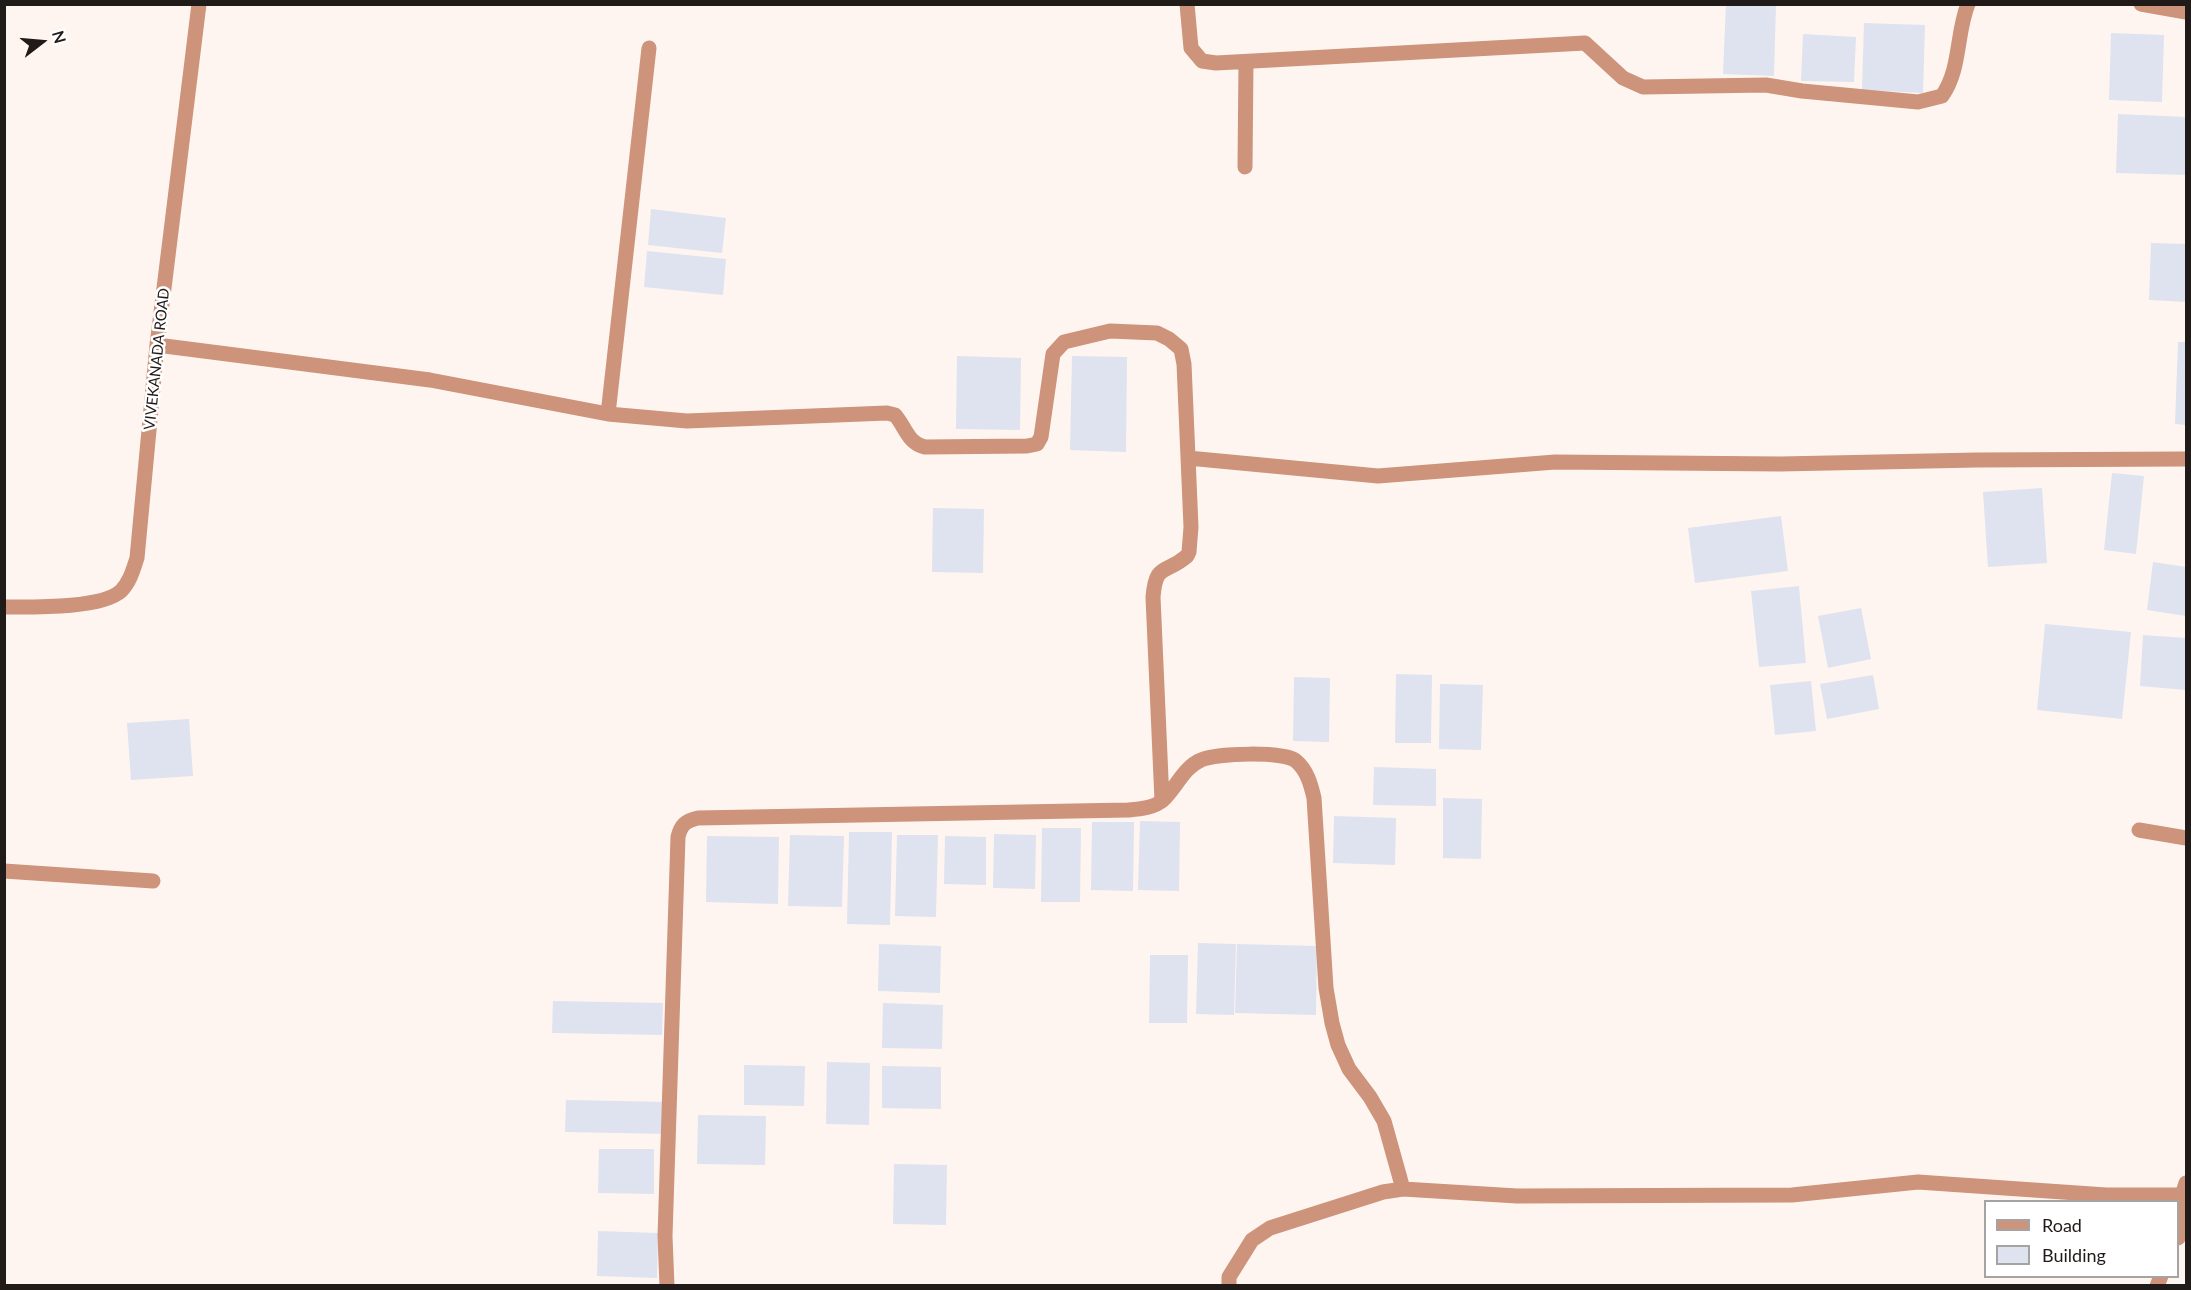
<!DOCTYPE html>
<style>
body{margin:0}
#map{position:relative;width:2191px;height:1290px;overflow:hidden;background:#fef5f1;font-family:Lato,sans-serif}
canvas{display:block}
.frame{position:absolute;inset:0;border:6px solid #201b19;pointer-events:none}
.legend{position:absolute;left:1984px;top:1200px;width:195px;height:78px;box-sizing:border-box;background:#fff;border:2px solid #a6a4a3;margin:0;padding:8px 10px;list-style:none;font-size:18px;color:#201b19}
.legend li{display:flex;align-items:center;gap:12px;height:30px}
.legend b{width:30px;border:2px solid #a6a4a3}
.north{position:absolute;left:12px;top:12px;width:60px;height:60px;-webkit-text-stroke:4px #fff;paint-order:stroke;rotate:74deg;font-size:16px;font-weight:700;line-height:24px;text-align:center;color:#201b19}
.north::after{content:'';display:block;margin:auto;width:21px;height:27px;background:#201b19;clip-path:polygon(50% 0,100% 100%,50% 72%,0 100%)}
</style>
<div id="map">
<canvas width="2191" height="1290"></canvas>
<div class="frame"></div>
<ul class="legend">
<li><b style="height:8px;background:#cd937b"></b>Road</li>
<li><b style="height:16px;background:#dee3ef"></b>Building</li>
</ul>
<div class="north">N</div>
</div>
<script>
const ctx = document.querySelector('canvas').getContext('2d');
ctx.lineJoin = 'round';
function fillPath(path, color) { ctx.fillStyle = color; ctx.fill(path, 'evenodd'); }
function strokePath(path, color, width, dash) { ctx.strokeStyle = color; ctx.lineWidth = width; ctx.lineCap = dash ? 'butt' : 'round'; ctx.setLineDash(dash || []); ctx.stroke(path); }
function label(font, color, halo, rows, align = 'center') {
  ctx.font = font + ' Lato,sans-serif'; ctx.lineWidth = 5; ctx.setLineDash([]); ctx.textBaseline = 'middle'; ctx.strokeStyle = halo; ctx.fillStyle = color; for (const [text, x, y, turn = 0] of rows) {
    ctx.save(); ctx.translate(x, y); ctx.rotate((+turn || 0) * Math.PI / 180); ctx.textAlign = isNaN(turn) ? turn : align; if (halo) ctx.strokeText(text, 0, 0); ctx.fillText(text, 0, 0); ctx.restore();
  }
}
fillPath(new Path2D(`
 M1726 4H1776L1774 76 1723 74Z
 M1864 23 1925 25 1923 93 1862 90Z
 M2111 33 2164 35 2162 102 2109 100Z
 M1803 34 1856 37 1854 82 1801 81Z
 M2118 114 2186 117V175L2116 173Z
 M651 209 726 218 722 253 648 245Z
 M2151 243 2186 244V302L2149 300Z
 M647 251 726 259 723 295 644 287Z
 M2178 342H2186V425L2175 424Z
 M957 356 1021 358 1020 430 956 429Z
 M1072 356 1127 357 1126 452 1070 450Z
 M2112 473 2144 476 2136 554 2104 550Z
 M2042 488 2047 563 1988 567 1983 492Z
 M933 508 984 509 983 573 932 572Z
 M1781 516 1788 571 1695 583 1688 528Z
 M2153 562 2186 567V616L2147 610Z
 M1799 586 1806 663 1759 667 1751 591Z
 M1861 608 1871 659 1828 668 1818 616Z
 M2045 624 2131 632 2122 719 2037 710Z
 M2143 635 2186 638V690L2140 686Z
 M1396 674 1432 675 1431 743H1395Z
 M1873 675 1879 709 1827 719 1820 684Z
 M1294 677 1330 678 1329 742 1293 741Z
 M1811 681 1816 731 1775 735 1770 685Z
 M1440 684 1483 685 1481 750 1439 749Z
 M189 719 193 776 131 780 127 723Z
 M1374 767 1436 769V806L1373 805Z
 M1443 798 1482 799 1481 859 1443 858Z
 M1334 816 1396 818 1395 865 1333 863Z
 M1140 821 1180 822 1179 891 1138 890Z
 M1092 822H1134L1133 891 1091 890Z
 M1042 828H1081L1080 902H1041Z
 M849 832H892L890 925 847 924Z
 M994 834 1036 835 1035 889 993 888Z
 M790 835 844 836 842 907 788 906Z
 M897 835H938L936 917 895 916Z
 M707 836 779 837 778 904 706 902Z
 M945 836 986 837V885L944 884Z
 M1198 943 1236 944 1234 1015 1196 1014Z
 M879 944 941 946 940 993 878 991Z
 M1237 944 1317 946 1316 1015 1235 1013Z
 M1150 955H1188L1187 1023H1149Z
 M553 1001 663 1003 662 1035 552 1033Z
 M883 1003 943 1005 942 1049 882 1048Z
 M827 1062 870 1063 869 1125 826 1124Z
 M744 1065 805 1066 804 1106 744 1105Z
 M882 1066 941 1067V1109L882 1108Z
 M566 1100 669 1102V1134L565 1132Z
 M698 1115 766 1116 765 1165 697 1164Z
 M599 1149H654V1194L598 1193Z
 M894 1164 947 1165 946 1225 893 1224Z
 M598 1231 658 1233 657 1278 597 1276Z`), '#dee3ef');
strokePath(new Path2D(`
 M1187 4 1191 48 1202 61 1216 63 1585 43 1623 78 1643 87 1766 85 1802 91 1918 102 1942 96C1961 69 1956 34 1968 4
 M2141 4 2186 12
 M1245 167 1246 62
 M157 345 430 380 608 414 649 48
 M608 414 687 421 887 413 895 415C905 426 908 444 925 447L1027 446 1037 444 1041 437 1053 354 1064 342 1110 331 1157 333 1169 339 1181 349 1184 364 1191 527 1189 552 1187 556C1165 575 1156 562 1153 597L1162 801
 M1188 458 1378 476 1555 462 1780 464 1977 460 2186 459
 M4 607C31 607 101 609 121 591 130 582 133 570 137 558L157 345 199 4
 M2139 830 2186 838
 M4 871 153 881
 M2178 1238 2182 1195 2186 1183
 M667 1286 665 1236 678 837C681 825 685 821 698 818L1128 810C1140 809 1154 808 1163 800 1176 788 1184 767 1201 760 1216 753 1284 751 1296 761 1307 770 1311 785 1314 798L1326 988 1332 1023 1338 1045 1349 1069 1370 1097 1384 1121 1403 1189
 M1229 1286V1277L1252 1240 1270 1228 1383 1192 1403 1189 1517 1196 1792 1195 1918 1182 2106 1195H2182
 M2157 1286 2161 1276`), '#cd937b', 15);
label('15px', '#201b19', '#fff', [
 ["VIVEKANADA ROAD",157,359,-84]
]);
</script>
